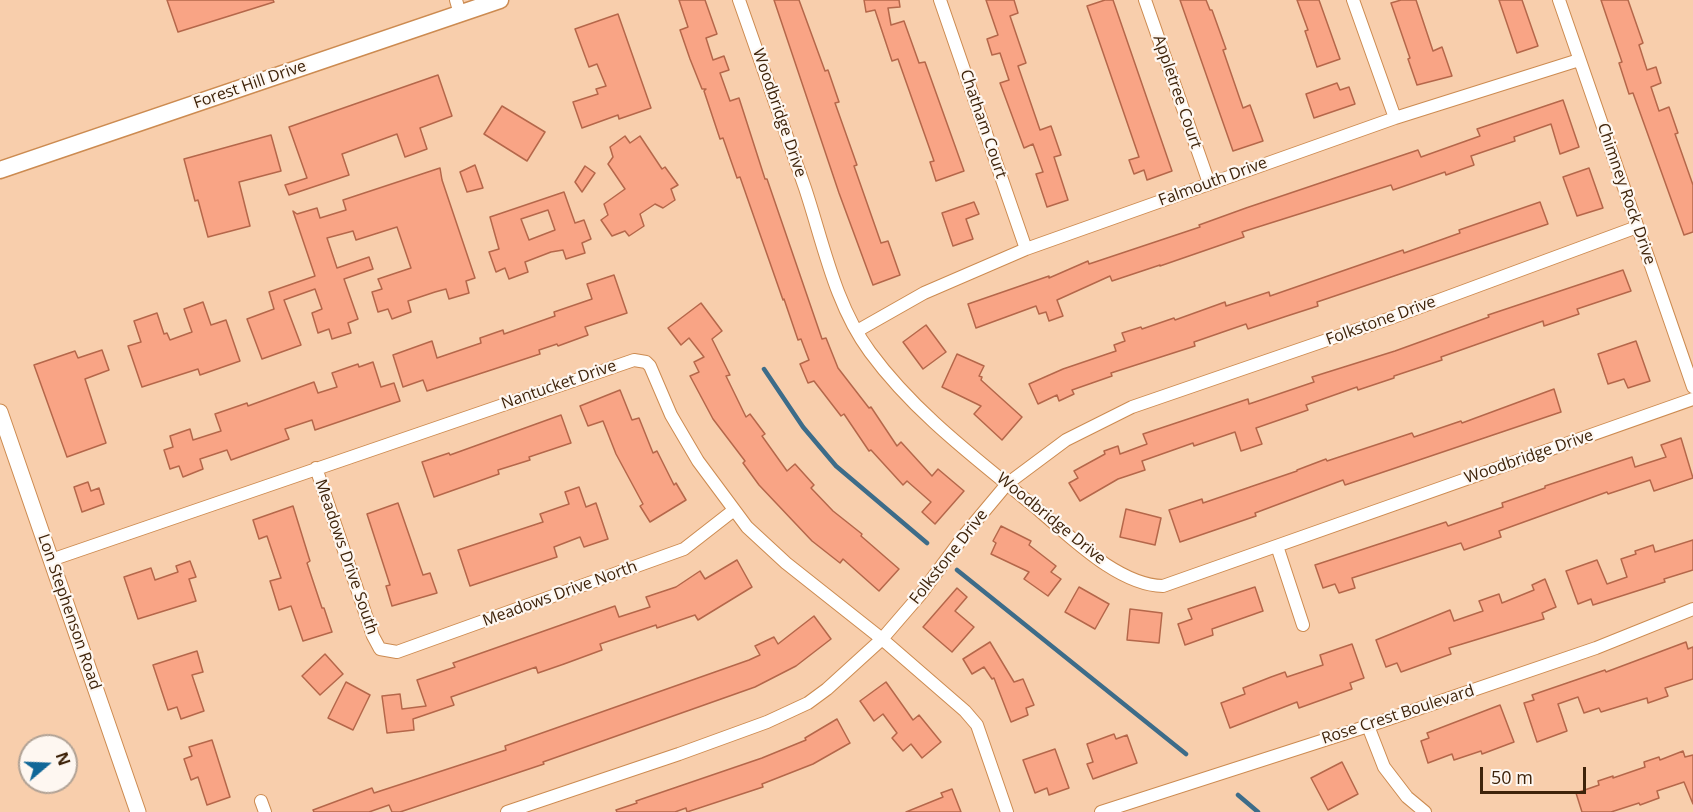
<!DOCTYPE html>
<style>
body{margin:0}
#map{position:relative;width:1693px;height:812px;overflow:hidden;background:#f8ceac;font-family:"Open Sans",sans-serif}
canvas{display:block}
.north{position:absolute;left:18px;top:734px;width:60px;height:60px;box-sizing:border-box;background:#fef7f1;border:2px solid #b1a295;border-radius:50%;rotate:71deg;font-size:16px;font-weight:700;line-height:24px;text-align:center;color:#3e230a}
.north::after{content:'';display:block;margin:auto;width:21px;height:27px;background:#106798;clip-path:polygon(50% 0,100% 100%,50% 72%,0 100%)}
.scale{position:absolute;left:1480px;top:767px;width:106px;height:27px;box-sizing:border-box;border:3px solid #3e230a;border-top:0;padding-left:8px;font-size:18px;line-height:21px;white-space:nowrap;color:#3e230a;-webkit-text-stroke:4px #fef7f1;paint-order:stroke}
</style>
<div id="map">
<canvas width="1693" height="812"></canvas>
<div class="north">N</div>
<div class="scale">50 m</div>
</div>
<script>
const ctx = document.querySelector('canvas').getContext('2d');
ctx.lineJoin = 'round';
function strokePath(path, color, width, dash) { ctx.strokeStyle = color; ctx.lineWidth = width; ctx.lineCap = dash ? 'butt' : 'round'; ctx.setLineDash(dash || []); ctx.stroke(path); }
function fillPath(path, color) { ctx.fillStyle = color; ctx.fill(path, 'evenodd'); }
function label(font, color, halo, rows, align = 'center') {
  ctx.font = font + ' "Open Sans",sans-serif'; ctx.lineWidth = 4.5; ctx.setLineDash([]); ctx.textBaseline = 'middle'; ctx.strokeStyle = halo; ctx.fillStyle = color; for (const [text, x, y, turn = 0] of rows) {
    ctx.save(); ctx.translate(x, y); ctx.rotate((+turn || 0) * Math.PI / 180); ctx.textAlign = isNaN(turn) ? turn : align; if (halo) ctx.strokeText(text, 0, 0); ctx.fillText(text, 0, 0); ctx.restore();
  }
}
strokePath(new Path2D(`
 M764 369 803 427 836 466 927 543
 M957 570 1186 754
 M1238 795 1258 812`), '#3d6c89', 4.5);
const building = new Path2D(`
 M167 0H273L274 2 178 32Z
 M679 0H705L717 34 706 38 713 60 724 56 729 70 720 73 730 101 739 98 765 179H767L822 339 826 338 838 368 869 408 871 407 897 446 901 442 932 476 938 469 964 491 935 524 922 512 931 502 907 481 903 485 871 450 869 451 844 414 841 416 814 381 808 383 800 364 809 360 801 339 798 340 784 299 783 300 740 177 737 178 723 138 720 139 704 91 706 89H702L690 59 680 30 688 27Z
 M774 0H799L825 71 828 70 839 102 835 103 857 165 854 166 881 243 888 241 900 275 873 285 839 193Z
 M864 0H899L900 7 888 8 891 25 904 21 919 63 925 62 964 171 936 181 930 162 934 161 898 59 892 61 875 10 866 12Z
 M986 0H1014L1018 13 1010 16 1026 63 1018 66 1040 130 1051 126 1061 155 1054 157 1068 200 1047 207 1036 174 1043 172 1033 144 1024 148 1000 83 1009 80 1000 53 992 55 987 39 998 35Z
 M1105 0H1113L1172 171 1147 180 1144 170 1134 174 1129 160 1139 157 1087 6Z
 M1180 0H1206L1210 10H1212L1226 49 1223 50 1243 108 1250 105 1263 141 1233 151Z
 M1297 0H1319L1340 59 1317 67 1305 31 1308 30Z
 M1401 0H1416L1433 51 1442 47 1452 76 1417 85 1408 59 1410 58 1391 3Z
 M1499 0H1522L1538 46 1517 53Z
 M1601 0H1628L1643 43 1639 45 1647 70 1656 67 1661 83 1651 87 1659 111 1669 107 1678 133 1675 134 1693 185V232L1684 235 1633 93 1629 94 1619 63 1622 62Z
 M618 14 651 108 619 119 618 115 582 128 573 102 598 94 596 89 606 86 597 64 589 67 575 29Z
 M438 75 452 116 420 128 427 149 405 157 397 134 342 154 349 175 289 195 285 185 307 178 289 127Z
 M1337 83 1340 90 1349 87 1355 104 1314 118 1306 94Z
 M1563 100 1579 147 1560 154 1551 124 1514 137 1515 141 1471 156 1474 165 1446 175 1445 172 1393 190 1391 185 1242 232 1244 237 1160 266V265L1112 281 1110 276 1057 300 1063 316 1049 321 1046 312 1039 314 1036 306 976 328 968 304 1049 276V278L1088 261 1089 264 1200 227 1199 225 1246 208 1418 150 1421 157 1480 136 1477 129Z
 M502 106 545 132 527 161 484 134Z
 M271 135 281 171 239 182 250 226 208 237 198 200 195 201 184 159Z
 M625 136 630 143 640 136 662 169 665 167 678 185 671 189 675 200 663 208 655 204 640 214 644 226 629 236 625 231 612 236 601 220 608 215 604 204 625 189 608 164 613 157 610 147Z
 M475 165 483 188 467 192 460 172Z
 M585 166 595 173 582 192 575 182Z
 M440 168 442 180 475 278 466 281 469 293 449 299 446 289 435 292 408 301 411 312 392 319 388 309 378 312 372 292 382 289 378 279 411 268 397 227 356 240 353 231 327 238 337 268 369 257 373 269 344 279 358 319 348 323 351 333 332 339 329 329 318 333 312 313 322 309 315 289 284 300 301 345 262 359 247 319 274 309 269 292 315 276 293 211 297 214 317 208 320 218 346 210 343 200Z
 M1589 168 1603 208 1577 216 1563 177Z
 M564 192 575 223 584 220 591 239 582 243 585 253 566 259 563 250 551 252 525 262 528 272 509 279 505 268 496 272 489 252 499 249 490 217ZM548 210 555 230 529 240 521 219Z
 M974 202 979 214 966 219 973 239 953 246 942 213Z
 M1540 202 1548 224 1317 302 1318 306 1287 316 1248 329 1246 324 1194 342 1195 346 1111 373 1112 376 1072 390 1074 394 1059 401 1057 395 1038 404 1029 384 1063 369 1116 351 1114 345 1125 341 1122 333 1141 327 1142 329 1174 318 1175 320 1225 302 1226 306 1269 292 1270 296 1403 250 1404 253 1460 233 1459 230Z
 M1623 270 1631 291 1577 309 1579 314 1544 326 1543 321 1441 357 1442 360 1394 376V378L1358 390 1357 387 1306 405 1308 410 1256 428 1262 444 1241 451 1235 432 1194 446 1193 443 1142 461 1145 470 1118 479 1080 501 1069 483 1078 478 1074 471 1105 454 1104 451 1118 446 1120 454 1147 444 1143 434 1248 399 1249 404 1314 382 1312 377 1395 351 1489 317 1488 315Z
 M614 275 627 313 585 327 588 335 558 346 557 344 539 350 540 354 427 391 423 380 403 387 393 355 432 341 437 358 481 343 480 338 503 330 504 334 555 316 554 312 592 299 587 284Z
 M203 302 211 325 226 320 240 361 200 375 198 369 142 387 128 346 141 342 134 321 157 313 164 334 167 333 170 340 192 332 184 309Z
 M701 303 722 331 712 339 730 375 726 376 746 417 750 414 765 434 762 436 787 471 795 464 814 485 811 488 833 511 862 534 861 536 899 569 879 591 843 559 840 563 812 541 759 485 743 463 745 461 713 419 690 376 699 372 694 362 704 357 689 338 681 345 668 328Z
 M926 325 946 352 923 369 903 342Z
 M1636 341 1650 381 1628 388 1624 379 1608 384 1598 354Z
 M102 350 109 370 85 379 106 443 67 457 34 365 75 351 78 358Z
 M957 354 984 366 979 376 982 377 981 380 1022 417 1002 440 974 414 981 406 942 387Z
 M373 362 381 387 394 383 400 401 315 430 312 420 285 429 289 439 231 460 227 450 200 459 203 469 183 477 179 466 170 469 164 450 173 447 170 436 190 429 193 440 221 431 215 414 247 403 248 406 314 382 318 393 337 387 332 373 358 364 359 367Z
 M1554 389 1561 412 1345 485 1343 480 1255 513 1256 516 1180 542 1169 510 1202 499 1203 503 1297 471V470L1326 459 1327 461 1412 433 1414 437 1461 421 1462 423Z
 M620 390 632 420 639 418 653 453 657 451 674 485 676 483 686 500 650 522 640 506 643 504 616 454 603 421 588 426 580 406Z
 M561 415 571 443 529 457 530 460 498 470 499 474 434 497 422 462 449 453 450 455Z
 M1681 438 1693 478 1654 491 1650 480 1608 494 1607 492 1499 531 1501 537 1464 550 1461 543 1352 578 1355 588 1339 593 1335 584 1323 588 1315 565 1446 522 1448 526 1503 507 1502 503 1545 488V486L1632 457 1635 467 1666 457 1661 445Z
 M88 482 91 491 99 488 104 504 82 512 74 487Z
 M579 487 586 507 596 503 608 539 584 547 580 537 554 547 557 557 470 586 458 550 543 522 540 514 569 504 565 492Z
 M398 503 423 575 430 573 437 593 392 606 386 586 390 585 367 514Z
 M293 506 310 561 307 563 322 608H324L332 632 303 641 291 606 279 610 270 581 281 578 267 536 259 539 253 520Z
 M1126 509 1161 518 1155 545 1120 537Z
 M1001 526 1031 541 1029 545 1056 566 1051 572 1061 579 1048 596 1024 579 1029 572 991 554 996 543 993 541Z
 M1693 540V570L1664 579 1665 582 1593 605 1591 599 1578 604 1566 571 1597 560 1607 584 1627 577 1621 559 1636 554 1635 551 1653 545 1655 552Z
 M737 560 752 587 698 620 695 615 657 628 656 625 600 644 602 650 564 664 538 673 536 667 451 697 454 705 413 719 414 730 387 733 382 696 400 694 402 709 426 706 417 680 455 667 453 663 615 606 619 617 650 607 646 597 676 587 700 571 705 579Z
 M190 561 196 577 189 579 196 601 138 619 124 577 151 568 155 580 178 572 176 566Z
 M1545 579 1556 607 1542 613 1544 619 1449 648 1451 654 1401 672 1397 663 1386 667 1376 640 1450 610 1454 621 1483 611 1479 601 1499 594 1502 603 1534 590 1532 585Z
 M1079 587 1109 604 1095 629 1065 612Z
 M1255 587 1263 611 1212 629 1213 635 1185 645 1178 624 1192 619 1188 609Z
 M957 588 967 597 955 611 974 627 952 652 923 627Z
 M1130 609 1162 613 1159 643 1127 640Z
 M814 616 831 639 796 666 755 687 543 762 544 764 400 812H392L389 805 369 812H314L313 810 372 788 374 793 506 750 505 746 749 660 760 655 755 646 774 637 778 644Z
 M990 642 1014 682 1023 679 1034 705 1026 708 1028 715 1011 722 994 678 992 679 984 667 972 674 963 659Z
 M1686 642 1688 649 1693 647V679L1665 688 1668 696 1648 703 1647 698 1601 712 1599 708 1584 713 1578 697 1558 704 1567 731 1537 742 1524 703 1534 700 1532 695 1605 670 1606 672Z
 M1352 644 1364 678 1350 683 1352 689 1299 708 1297 702 1230 728 1221 703 1245 694 1243 688 1271 677 1285 672 1287 677 1323 665 1320 655Z
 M197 651 203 672 192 675 204 711 181 719 177 707 168 710 153 665Z
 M325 654 343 674 320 695 302 676Z
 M346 682 370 695 353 730 328 718Z
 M886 682 913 720 919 715 941 742 922 758 911 744 903 751 892 738 897 733 883 714 874 721 860 701Z
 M1500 705 1514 742 1482 754 1481 751 1454 760 1452 754 1428 763 1421 741 1429 738 1427 733Z
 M837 719 850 743 813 764 762 784 763 787 687 812 686 808 675 812H617L616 810 637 803 636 801 762 758 806 740 805 738Z
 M1114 734 1116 739 1127 735 1137 763 1093 779 1087 764 1093 762 1087 744Z
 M212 740 230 797 207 805 198 777 191 780 184 759 192 756 189 747Z
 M1055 749 1069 788 1049 795 1047 788 1035 793 1023 760Z
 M1683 751 1685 757 1693 755V804L1684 782 1657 791 1659 798 1640 805 1639 803 1611 812H1582L1576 793 1599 785 1598 781 1613 776V778L1645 767 1644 762 1659 757 1660 760Z
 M1342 762 1358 794 1328 810 1311 778Z
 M952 789 961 812H906L943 797 941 793Z`);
fillPath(building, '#f9a485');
strokePath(building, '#b5674a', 1.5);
const minor = new Path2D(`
 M456 0 460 14
 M739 0C761 63 783 125 805 188 823 242 835 305 870 352 917 416 981 462 1041 512 1073 539 1119 585 1163 586L1693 399
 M940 0 1026 249
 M1145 0 1209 183
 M1353 0 1395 118
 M1559 0 1693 387
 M857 331 924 293 1026 249 1395 118 1579 60
 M316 468 373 636 380 649 397 652 684 549 734 510
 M1277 546 1303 625
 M51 560 634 360 646 362 650 366 671 415 698 461 747 527 786 563 882 639 965 711 977 725 1007 812
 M1368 726 1384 767 1407 797 1425 812
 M261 801 265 812
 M507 812 679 754 767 722 808 703 827 689 882 639 920 595 966 533 1007 484 1066 440 1132 407 1388 319 1637 227
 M1101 812 1368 726 1596 648 1693 609`);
const tertiary = new Path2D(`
 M0 412 138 812`);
const secondary = new Path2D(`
 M0 170 500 0`);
strokePath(minor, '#cc8b51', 14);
strokePath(tertiary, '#cc8b51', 17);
strokePath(secondary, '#cc8b51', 19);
strokePath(minor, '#fff', 12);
strokePath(tertiary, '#fff', 15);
strokePath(secondary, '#fff', 16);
label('16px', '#3e230a', '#fef7f1', [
 ["Forest Hill Drive",250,85,-19],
 ["Appletree Court",1177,92,71],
 ["Woodbridge Drive",779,113,71],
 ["Chatham Court",983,124,71],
 ["Falmouth Drive",1213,182,-20],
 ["Chimney Rock Drive",1626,194,71],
 ["Folkstone Drive",1381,321,-20],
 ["Nantucket Drive",559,385,-19],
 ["Woodbridge Drive",1529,457,-19],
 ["Woodbridge Drive",1051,519,39],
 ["Meadows Drive South",346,557,71],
 ["Folkstone Drive",949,557,-52],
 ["Meadows Drive North",560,594,-20],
 ["Lon Stephenson Road",69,612,71],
 ["Rose Crest Boulevard",1398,715,-18]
]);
</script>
